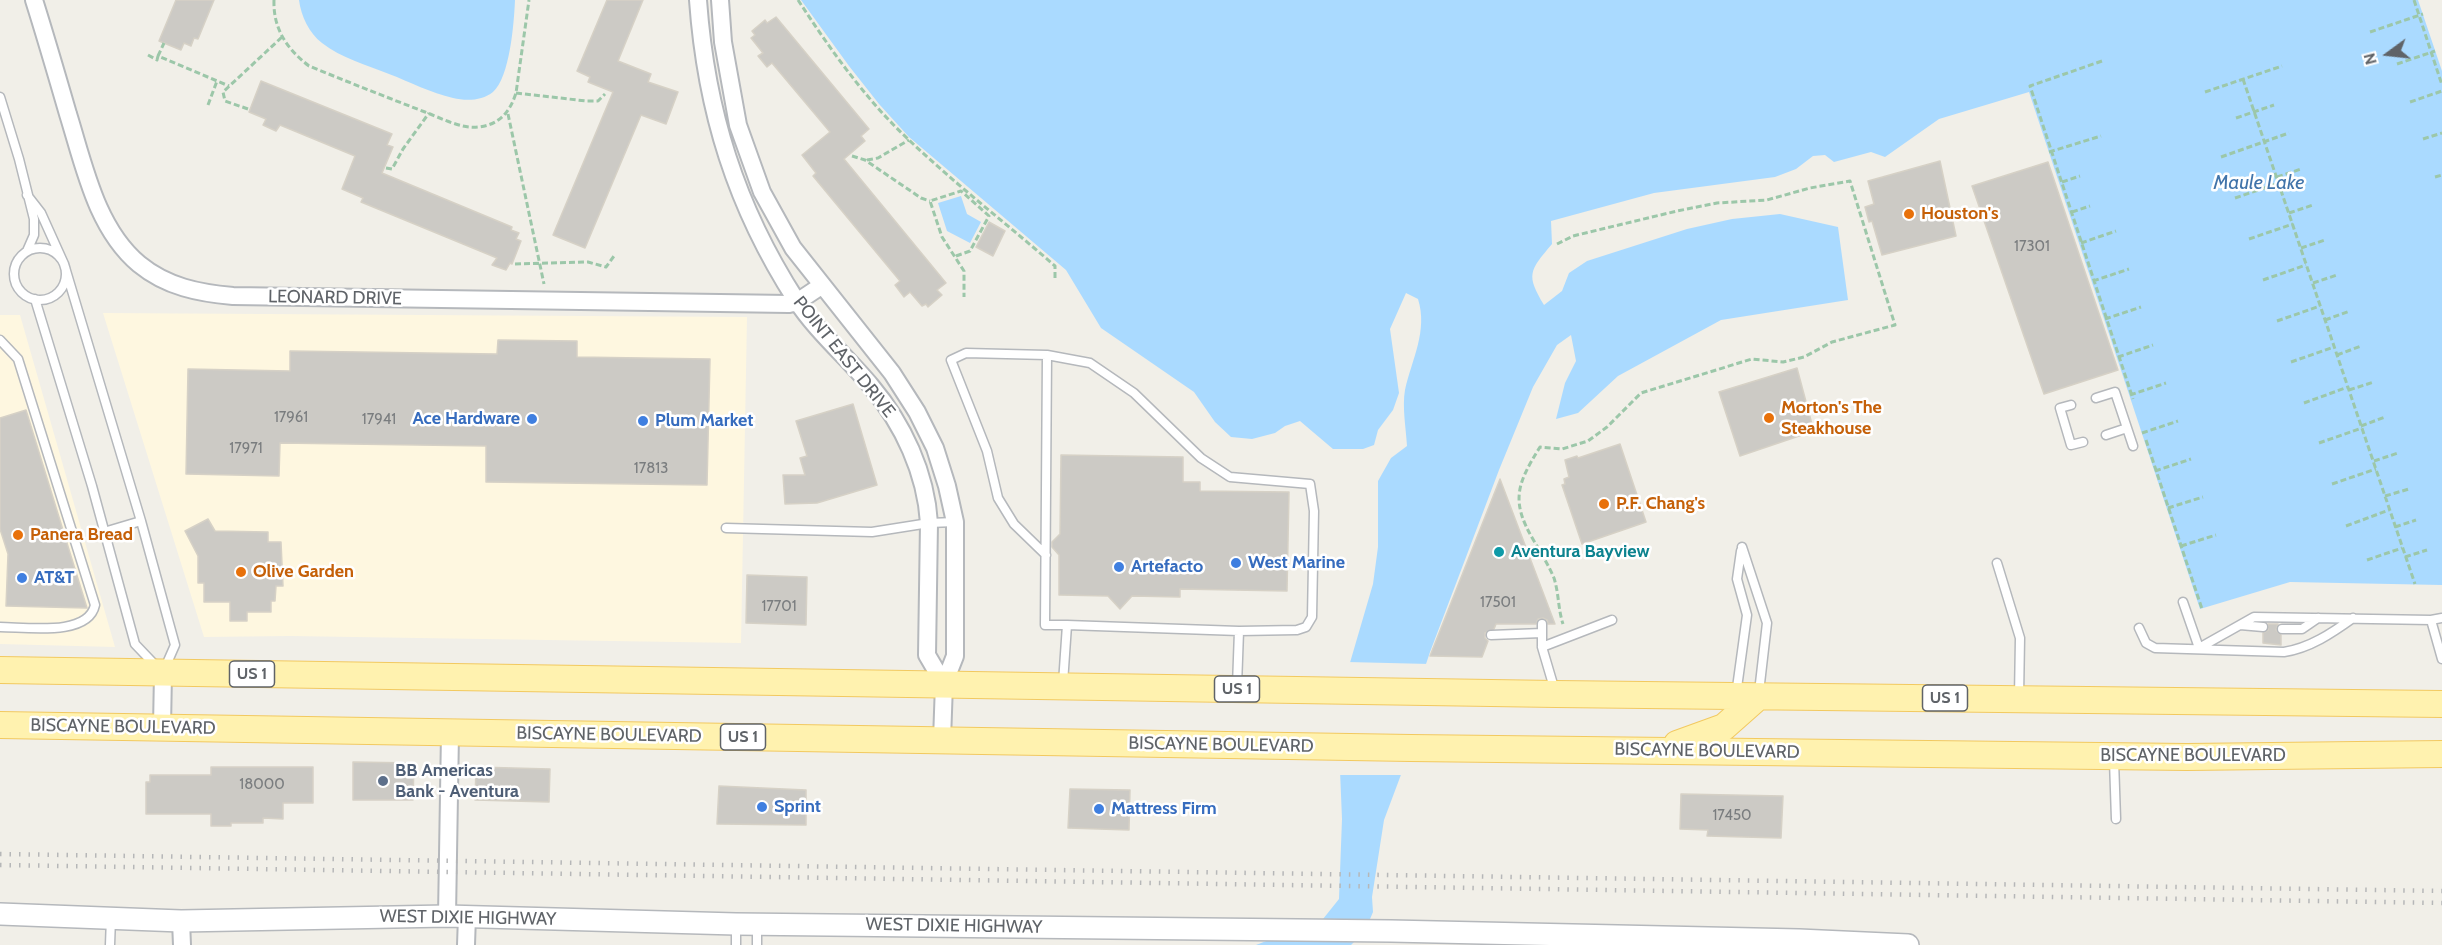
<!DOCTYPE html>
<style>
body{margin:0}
#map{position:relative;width:2442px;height:945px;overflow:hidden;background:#f1efe8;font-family:Cabin,sans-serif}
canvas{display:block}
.north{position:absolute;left:2358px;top:24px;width:60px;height:60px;-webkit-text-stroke:4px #fff;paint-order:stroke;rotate:255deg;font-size:16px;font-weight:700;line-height:24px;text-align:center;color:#5f6368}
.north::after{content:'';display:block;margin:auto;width:21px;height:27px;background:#5f6368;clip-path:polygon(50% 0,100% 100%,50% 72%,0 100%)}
</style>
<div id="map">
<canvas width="2442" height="945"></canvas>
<div class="north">N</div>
</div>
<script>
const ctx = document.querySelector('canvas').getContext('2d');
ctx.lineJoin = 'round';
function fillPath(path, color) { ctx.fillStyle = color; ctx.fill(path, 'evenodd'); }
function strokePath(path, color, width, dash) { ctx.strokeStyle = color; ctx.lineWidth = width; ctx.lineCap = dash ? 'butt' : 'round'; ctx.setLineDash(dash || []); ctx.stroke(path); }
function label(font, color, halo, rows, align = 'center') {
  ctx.font = font + ' Cabin,sans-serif'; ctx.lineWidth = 5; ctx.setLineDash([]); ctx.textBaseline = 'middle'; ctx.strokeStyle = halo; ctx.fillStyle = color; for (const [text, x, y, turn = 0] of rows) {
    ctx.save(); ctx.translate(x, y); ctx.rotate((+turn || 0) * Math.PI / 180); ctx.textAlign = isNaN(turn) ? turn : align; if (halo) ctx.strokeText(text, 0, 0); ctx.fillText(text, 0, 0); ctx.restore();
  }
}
fillPath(new Path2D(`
 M103 313 747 317 741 643 290 636 204 637Z
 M0 315H20L115 647 0 644Z`), '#fef7e0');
fillPath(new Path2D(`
 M299 0H515C514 23 510 77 493 92 482 101 466 101 453 98 431 93 410 82 389 74 367 65 341 58 322 43 309 33 301 16 299 0Z
 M801 0H2418L2442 71V585L2290 582 2200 609 2029 92 1939 119 1885 157 1871 152 1834 162 1825 155 1813 156 1796 169 1775 177 1654 193 1551 221 1552 244C1529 271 1526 275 1544 305L1562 291 1569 273 1587 261 1687 229 1732 219 1780 214 1838 227 1848 300 1721 320 1618 376 1578 413 1556 419 1565 383 1576 361 1571 335 1557 345 1533 387 1499 470 1430 652 1417 691 1411 748 1384 820 1372 897 1373 912 1365 931 1351 945H1256L1323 919 1339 899 1342 819 1339 746 1342 690 1373 584 1378 547V481L1391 458 1407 446C1406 428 1402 407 1405 390 1412 359 1428 331 1418 299L1406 293 1390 329 1399 393 1393 410 1378 430 1374 445 1363 449H1333L1300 421 1285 426 1275 433 1252 439 1231 437 1215 422 1194 392 1101 328 1066 270 909 137 879 104 849 66Z
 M961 196 967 214 981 222 970 243 947 231 938 203Z`), '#aadaff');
fillPath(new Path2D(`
 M1347 662 1430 664 1420 691 1414 749 1404 775H1337L1336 746 1339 690Z`), '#f1efe8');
const building = new Path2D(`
 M176 0H214L198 39 194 38 191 46 184 43 181 50 159 41Z
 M607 0H643L618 61 651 74 648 82 678 92 666 124 641 115 585 248 553 235 613 92 588 82 590 77 577 71Z
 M776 17 869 129 861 136 865 141 844 159 946 283 937 290 942 295 928 307 926 304 922 306 910 292 904 297 895 285 900 281 813 176 816 173 802 155 830 132 772 63 767 67 758 56 763 53 751 38 755 35 752 31 765 20 767 23Z
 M261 81 392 134 387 145 393 147 382 173 512 227 511 230 519 233 516 239 521 241 512 264 510 263 506 270 492 265 497 258 361 202 363 198 342 189 355 156 280 125 276 131 263 125 266 119 249 112Z
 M1940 161 1956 236 1882 255 1872 221 1869 222 1865 207 1874 204 1868 181Z
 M2048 162 2118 370 2044 394 1972 186Z
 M989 222 1005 231 993 256 976 247Z
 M498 340 577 341V357L710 359 707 485 486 482V446L280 443 279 476 186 474 188 369 290 371V351L497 354Z
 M1797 368 1813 428 1800 432 1802 435 1740 456 1719 392Z
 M853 404 877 485 817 503 785 504 783 475H805L800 458 807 456 796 421Z
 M26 410 87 608H86L6 606 8 554 0 529V418Z
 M1620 444 1646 522 1582 544 1562 485 1565 484 1564 479 1569 477 1565 460 1577 456 1578 458Z
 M1061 455 1183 457V482H1200V491L1289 492 1287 591 1180 589V597L1132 596 1120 609 1108 596 1059 595V555L1052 547V542L1060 534Z
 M1500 479 1555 624H1548L1547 620 1543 618 1538 619 1536 624H1496L1494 629 1485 633V638L1488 641 1482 657 1430 656Z
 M208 519 215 531 268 532V542H281L283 586H276L275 601H271V612H247V621H230V602H204V583H198V556L185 531Z
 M747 575 807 577 806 625 746 623Z
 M2268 624H2278L2276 630 2281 635V645L2263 643V633L2268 630Z
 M353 762 414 763 413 800H353Z
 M211 767H313V803H283V819L263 818V823H231V826H211V814H146V782H150V775H211Z
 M476 767 550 769 549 802 475 800Z
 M719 786 806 790V825L717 824Z
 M1070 789 1130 790 1129 830 1068 828Z
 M1681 794 1783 796 1781 838 1707 836 1708 830 1680 829Z`);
fillPath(building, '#cccac5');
strokePath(building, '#d6d1c6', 1.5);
const service = new Path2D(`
 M0 97 19 159 34 219V235L27 251
 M27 195 41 213 64 264 141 521 175 645 164 670
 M14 274a26 26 0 1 1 52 0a26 26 0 1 1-52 0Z
 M35 299 92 486 135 644 156 666
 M0 340 18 359 95 605C88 637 26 627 0 627
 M2096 398 2115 392 2127 428 2106 435
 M2071 405 2060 408 2071 445 2083 442
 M2127 428 2133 446
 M726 528 872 532 929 523 955 522
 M104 532 141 521
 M1742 547 1767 623 1759 692
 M1046 555 1014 524 998 498 987 451 951 360 966 353 1047 355
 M1997 563 2020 638 2019 697
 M2183 602 2199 648
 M2431 620 2442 659
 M1542 624V647L1555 691
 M1067 625H1045L1047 355 1090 363 1134 393 1201 458 1230 477 1310 484 1314 511 1312 617 1306 627 1297 630 1239 631
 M2240 625 2263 627
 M2139 628 2146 643 2155 648 2284 652C2310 648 2332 633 2353 618
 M2282 629H2302L2318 618
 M1491 635 1542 633
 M1542 647 1612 620
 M2199 648 2254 617 2431 620 2442 618
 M1063 683 1067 625 1239 631 1237 686
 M1736 695 1747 615 1737 579 1741 551
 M2114 760 2116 819
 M757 924V945
 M110 945 111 918
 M736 945V924`);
const minor = new Path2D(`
 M34 0C46 38 57 76 68 114 84 165 96 228 139 264 167 287 199 293 233 296L789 304 797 302 821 286
 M698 0C706 111 736 207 796 300 817 332 847 357 871 386 903 424 926 473 929 523L927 655 944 684
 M720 0 723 42 738 125 762 192 793 248 892 373 917 412 935 448 947 486 955 522V656L944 684 942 740
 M162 727 163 673
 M447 916 450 733
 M181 921 182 945
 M466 945 467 916`);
const tertiary = new Path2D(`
 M0 914 181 921 447 916 736 924 1391 931 1799 940 1908 945`);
const primary = new Path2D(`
 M0 670 1556 694 2442 704
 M0 725 1411 748 2187 757 2442 754
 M1677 744 1724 727 1759 696`);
strokePath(service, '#b5b8bc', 11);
strokePath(minor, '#b5b8bc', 20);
strokePath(tertiary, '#b5b8bc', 24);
strokePath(primary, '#f2c960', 28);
strokePath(new Path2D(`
 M274 0C273 29 287 49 309 66 348 82 386 97 425 112 441 118 461 129 478 127 499 125 510 112 516 93L529 0
 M798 0C830 49 866 100 909 140 955 184 1007 224 1055 266V281
 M2414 0 2442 85
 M2370 32 2423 14
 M148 55 157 60 158 56 229 86
 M158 56 164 43
 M2102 61 2030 86 2133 399
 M2397 64 2435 51
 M2243 79 2415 584
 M2205 92 2282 66
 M516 93 586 101H598L605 94
 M2410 102 2442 91
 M208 105 217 81
 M248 109 225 101 223 92 282 37
 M508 114 544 284
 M2236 118 2274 105
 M2423 139 2442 133
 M2049 152 2101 136
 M852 156 865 160 921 198 930 201
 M2221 157 2289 133
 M867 160 878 158 909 140
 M386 168 392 169 403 149 429 113
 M2277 177 2301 169
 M2435 177 2442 175
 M2062 182 2080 176
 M2235 198 2279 183
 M2072 212 2090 206
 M2289 213 2313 205
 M2249 239 2293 224
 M2081 243 2116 231
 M1557 244 1573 236 1677 211 1717 203 1767 200 1810 188 1850 181 1895 325 1832 342 1804 357 1783 362 1752 359 1641 393 1607 427 1588 441 1562 449 1540 447C1517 484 1510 501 1534 541 1541 553 1549 566 1554 578 1559 594 1558 609 1563 624
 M2301 248 2325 240
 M956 256 970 251 989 216 961 191 930 201 942 237 964 271V297
 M515 264 588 262 606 267 614 256
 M2263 280 2306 265
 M2093 281 2129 269
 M2313 283 2337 275
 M2105 319 2141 307
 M2325 320 2350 311
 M2277 321 2320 306
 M2337 355 2361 346
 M2118 357 2153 345
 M2291 362 2334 347
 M2349 390 2374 382
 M2130 395 2166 383
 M2304 403 2348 387
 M2361 426 2385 417
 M2142 433 2178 421
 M2146 440 2202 609
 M2319 443 2362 428
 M2374 461 2398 453
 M2155 471 2191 459
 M2332 484 2376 469
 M2385 496 2409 489
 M2168 508 2203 497
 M2346 526 2389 510
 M2395 527 2416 520
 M2181 546 2216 535
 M2405 557 2427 550
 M2367 560 2402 548`), '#9cc7a9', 3, [6, 3]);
strokePath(service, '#fff', 8);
strokePath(minor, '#fff', 16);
strokePath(tertiary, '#fff', 21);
strokePath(primary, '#fff2af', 26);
strokePath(new Path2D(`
 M0 854 2442 891
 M0 865 2442 903`), '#b6b7b8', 4.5, [1.5, 8]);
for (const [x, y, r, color] of [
 [1909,214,6,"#e8710a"],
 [1769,418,6,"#e8710a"],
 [532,419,6,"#3f7fe0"],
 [643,421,6,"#3f7fe0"],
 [1604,504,6,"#e8710a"],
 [18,535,6,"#e8710a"],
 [1499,552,6,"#0f9aa8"],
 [1236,563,6,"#3f7fe0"],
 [1119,567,6,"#3f7fe0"],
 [241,572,6,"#e8710a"],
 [22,578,6,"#3f7fe0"],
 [383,781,6,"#5c6f8a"],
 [762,807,6,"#3f7fe0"],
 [1099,809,6,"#3f7fe0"]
]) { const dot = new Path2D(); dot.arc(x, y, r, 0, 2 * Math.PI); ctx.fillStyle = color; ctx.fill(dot); strokePath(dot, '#fff', 2); }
label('15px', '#7a7d7f', null, [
 ["17301",2032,247],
 ["17961",291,418],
 ["17941",379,420],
 ["17971",246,449],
 ["17813",651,469],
 ["17501",1498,603],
 ["17701",779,607],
 ["18000",262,785],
 ["17450",1732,816]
]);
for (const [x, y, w] of [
 [252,674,45],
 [1237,689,45],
 [1945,698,45],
 [743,737,45]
]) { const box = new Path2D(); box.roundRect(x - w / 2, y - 13, w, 26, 4.5); ctx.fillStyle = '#fff'; ctx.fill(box); strokePath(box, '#5f6368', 1.5); }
label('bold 16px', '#5f6368', null, [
 ["US 1",252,674],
 ["US 1",1237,689],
 ["US 1",1945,698],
 ["US 1",743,737]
]);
label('bold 18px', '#c56008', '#fff', [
 ["Houston's",1921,214],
 ["Morton's The",1781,408],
 ["Steakhouse",1781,429],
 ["P.F. Chang's",1616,504],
 ["Panera Bread",30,535],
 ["Olive Garden",253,572]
], 'left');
label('18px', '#5f6368', '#fff', [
 ["LEONARD DRIVE",335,298,1],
 ["POINT EAST DRIVE",844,357,51],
 ["BISCAYNE BOULEVARD",123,727,1],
 ["BISCAYNE BOULEVARD",609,735,1],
 ["BISCAYNE BOULEVARD",1221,745,1],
 ["BISCAYNE BOULEVARD",1707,751,1],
 ["BISCAYNE BOULEVARD",2193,756],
 ["WEST DIXIE HIGHWAY",468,918,1],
 ["WEST DIXIE HIGHWAY",954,926,1]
]);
label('bold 18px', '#366cbe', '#fff', [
 ["Ace Hardware",520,419,"right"],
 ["Plum Market",655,421],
 ["West Marine",1248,563],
 ["Artefacto",1131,567],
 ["AT&T",34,578],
 ["Sprint",774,807],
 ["Mattress Firm",1111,809]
], 'left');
label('bold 18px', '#0d838f', '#fff', [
 ["Aventura Bayview",1511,552]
], 'left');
label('bold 18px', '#4e5e75', '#fff', [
 ["BB Americas",395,771],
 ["Bank - Aventura",395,792]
], 'left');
label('italic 20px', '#4174aa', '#fff', [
 ["Maule Lake",2259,183]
]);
</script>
